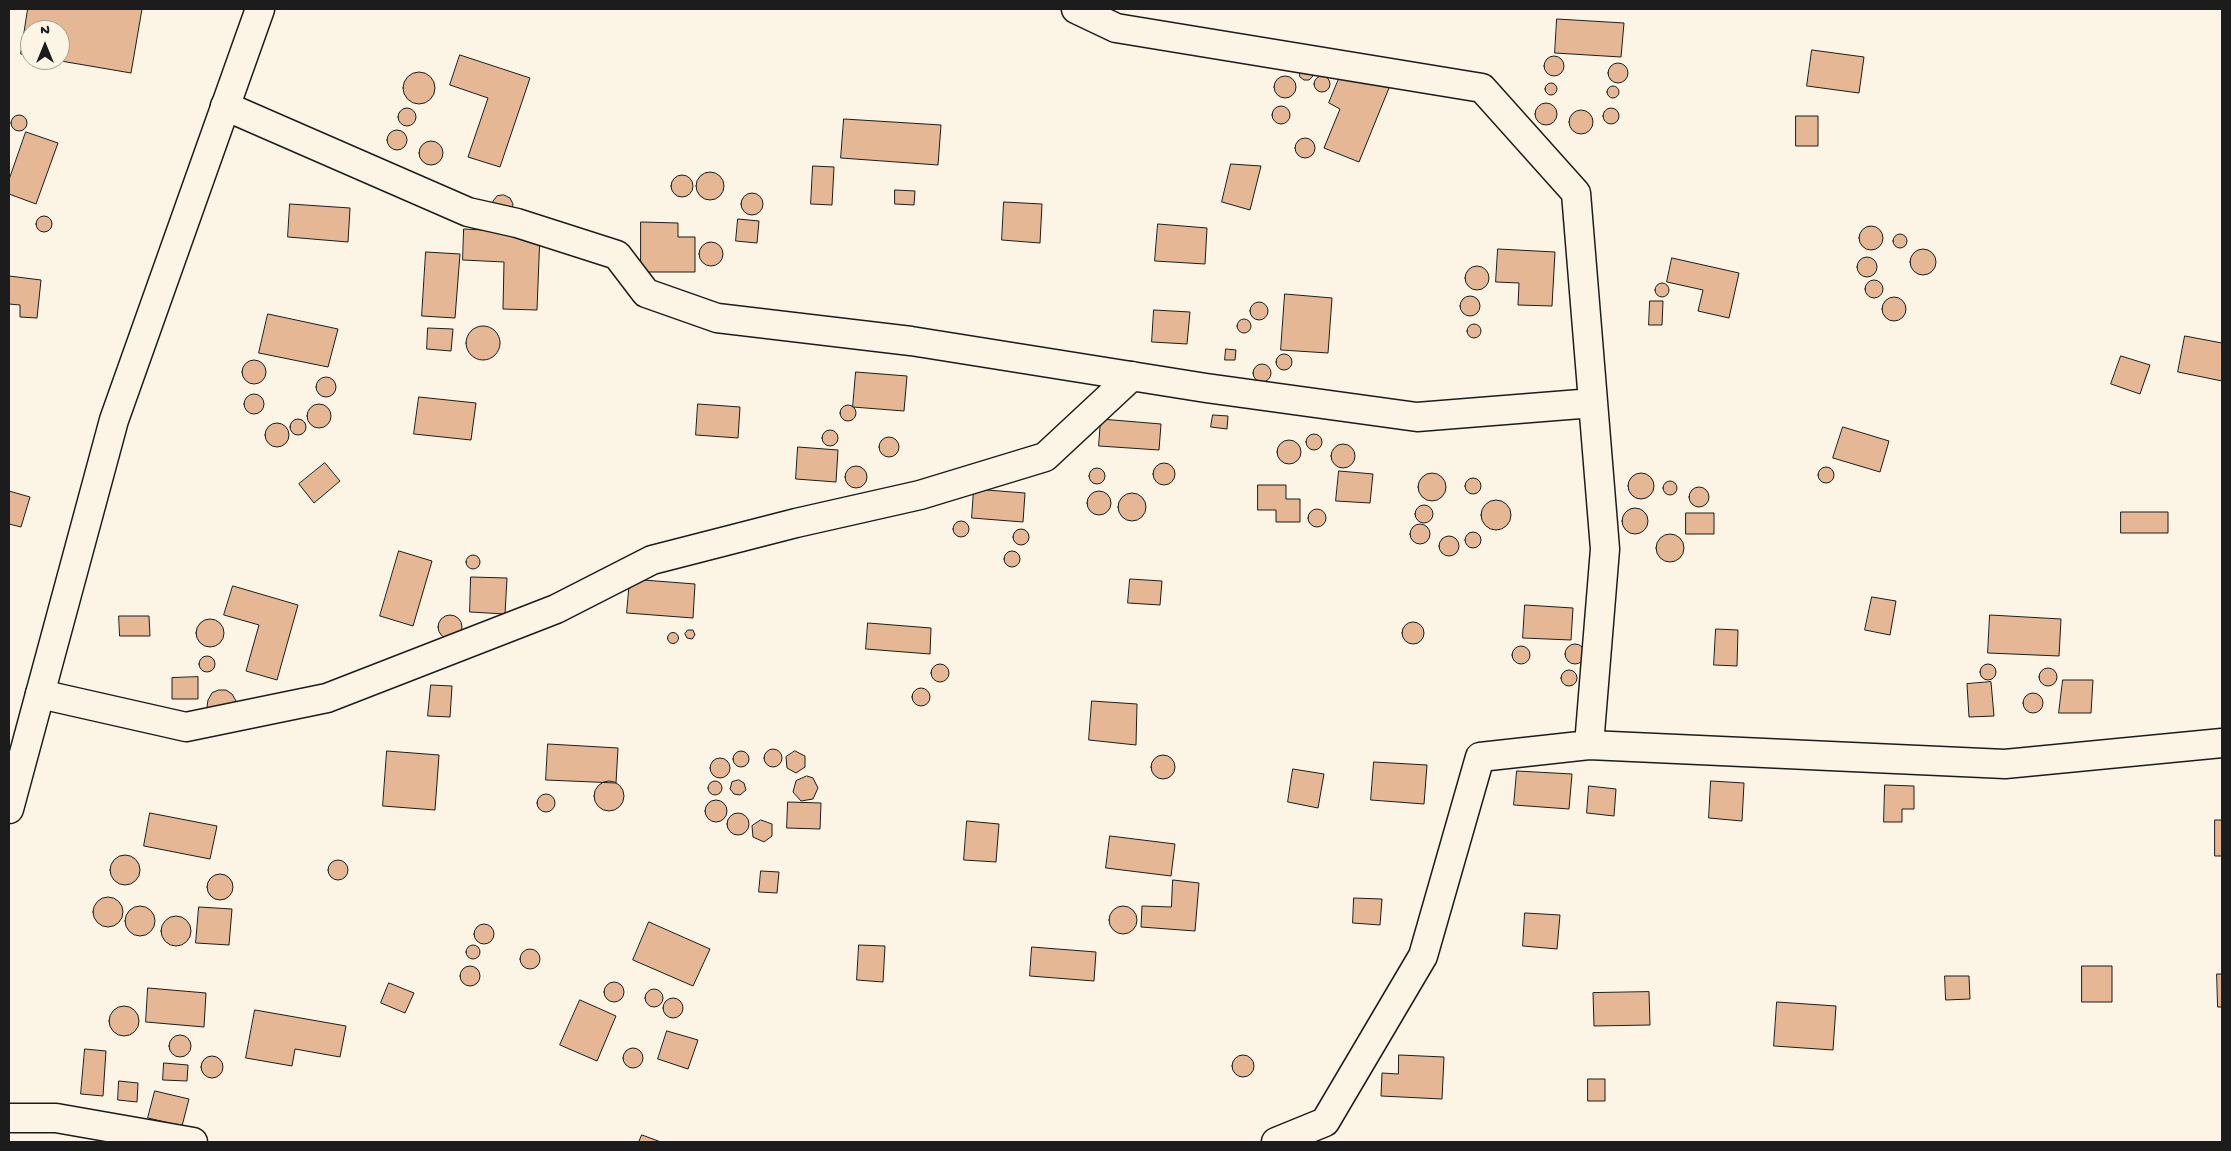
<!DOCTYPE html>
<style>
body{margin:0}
#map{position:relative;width:2231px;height:1151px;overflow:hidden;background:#fcf5e5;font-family:"Gochi Hand",sans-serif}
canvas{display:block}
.frame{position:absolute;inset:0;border:10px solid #1c1c1c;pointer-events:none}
.north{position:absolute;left:20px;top:20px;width:50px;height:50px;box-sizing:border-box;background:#fcf5e5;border:1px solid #a29e95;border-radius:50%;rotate:0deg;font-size:14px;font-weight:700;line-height:20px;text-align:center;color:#1c1c1c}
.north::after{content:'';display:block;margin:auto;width:18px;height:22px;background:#1c1c1c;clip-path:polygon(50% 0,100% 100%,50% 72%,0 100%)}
</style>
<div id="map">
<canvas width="2231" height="1151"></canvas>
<div class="frame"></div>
<div class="north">N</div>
</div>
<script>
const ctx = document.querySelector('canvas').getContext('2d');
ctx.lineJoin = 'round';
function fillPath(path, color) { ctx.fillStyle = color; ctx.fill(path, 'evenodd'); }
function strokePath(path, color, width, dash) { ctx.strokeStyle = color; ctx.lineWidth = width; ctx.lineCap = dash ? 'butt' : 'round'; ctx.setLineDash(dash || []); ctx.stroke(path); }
const building = new Path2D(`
 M28 9H142L131 73 55 60H60V30H30V56L21 54Z
 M1557 19 1624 23 1621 57 1555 53Z
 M1812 50 1864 57 1859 93 1807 86Z
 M460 55 530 78 500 167 468 157 488 98 450 85Z
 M1544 66a10 10 0 1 1 20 0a10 10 0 1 1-20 0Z
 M1608 73a10 10 0 1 1 20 0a10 10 0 1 1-20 0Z
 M1343 69 1389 88 1359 162 1324 148 1340 109 1329 103Z
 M1300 71H1312L1313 76 1309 80H1304L1300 77Z
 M403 88a16 16 0 1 1 32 0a16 16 0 1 1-32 0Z
 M1314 84a8 8 0 1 1 16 0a8 8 0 1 1-16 0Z
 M1274 87a11 11 0 1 1 22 0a11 11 0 1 1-22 0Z
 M1545 89a6 6 0 1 1 12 0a6 6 0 1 1-12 0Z
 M1607 92a6 6 0 1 1 12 0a6 6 0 1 1-12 0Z
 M1535 114a11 11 0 1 1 22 0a11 11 0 1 1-22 0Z
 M1272 115a9 9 0 1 1 18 0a9 9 0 1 1-18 0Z
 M1603 116a8 8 0 1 1 16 0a8 8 0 1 1-16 0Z
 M398 117a9 9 0 1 1 18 0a9 9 0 1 1-18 0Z
 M1569 122a12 12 0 1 1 24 0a12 12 0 1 1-24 0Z
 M11 123a8 8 0 1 1 16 0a8 8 0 1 1-16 0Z
 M1796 116H1818V146H1796Z
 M844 119 941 125 938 165 841 158Z
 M387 140a10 10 0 1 1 20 0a10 10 0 1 1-20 0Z
 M26 132 58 143 36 204 9 194V180Z
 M1295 148a10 10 0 1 1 20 0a10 10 0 1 1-20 0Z
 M419 153a12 12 0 1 1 24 0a12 12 0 1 1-24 0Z
 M1231 164 1261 166 1250 210 1222 202Z
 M813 166 834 167 832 205 811 204Z
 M696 186a14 14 0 1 1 28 0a14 14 0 1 1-28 0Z
 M671 186a11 11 0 1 1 22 0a11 11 0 1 1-22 0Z
 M895 190 915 191 914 205 895 204Z
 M741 204a11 11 0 1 1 22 0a11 11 0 1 1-22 0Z
 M504 195 510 198 513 204 512 210 492 208 493 201 497 196Z
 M1004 202 1042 204 1040 243 1002 240Z
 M290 204 350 208 348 242 288 237Z
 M36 224a8 8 0 1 1 16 0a8 8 0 1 1-16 0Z
 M738 219 759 221 757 243 736 241Z
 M641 222 678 223V237H695V272H641Z
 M1158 224 1207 228 1205 264 1155 261Z
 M1859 238a12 12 0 1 1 24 0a12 12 0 1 1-24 0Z
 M464 229 540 233 537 310 503 309 504 262 463 260Z
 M1893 241a7 7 0 1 1 14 0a7 7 0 1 1-14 0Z
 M699 254a12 12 0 1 1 24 0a12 12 0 1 1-24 0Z
 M1910 262a13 13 0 1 1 26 0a13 13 0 1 1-26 0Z
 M1498 249 1555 252 1552 306 1518 305 1519 283 1496 282Z
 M426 252 460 254 455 318 422 316Z
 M1857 267a10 10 0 1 1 20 0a10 10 0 1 1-20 0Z
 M1672 258 1739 273 1729 318 1698 311 1703 290 1667 282Z
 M1465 278a12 12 0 1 1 24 0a12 12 0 1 1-24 0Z
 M9 276 41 280 37 318 20 317V305L9 304Z
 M1865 289a9 9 0 1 1 18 0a9 9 0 1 1-18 0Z
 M1655 290a7 7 0 1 1 14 0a7 7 0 1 1-14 0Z
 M1285 294 1332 298 1328 353 1281 350Z
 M1460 306a10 10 0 1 1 20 0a10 10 0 1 1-20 0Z
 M1882 309a12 12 0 1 1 24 0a12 12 0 1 1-24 0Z
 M1650 301H1663L1662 325H1649Z
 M1250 311a9 9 0 1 1 18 0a9 9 0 1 1-18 0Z
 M1154 310 1190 312 1187 344 1152 342Z
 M268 314 338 329 328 367 259 353Z
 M1237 326a7 7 0 1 1 14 0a7 7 0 1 1-14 0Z
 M1467 331a7 7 0 1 1 14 0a7 7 0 1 1-14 0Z
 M466 343a17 17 0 1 1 34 0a17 17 0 1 1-34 0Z
 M428 328 453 329 451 351 427 349Z
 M2185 336 2222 343V381L2178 372Z
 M1226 349 1236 350 1235 360H1225Z
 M1276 362a8 8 0 1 1 16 0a8 8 0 1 1-16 0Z
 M2121 356 2150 365 2140 394 2111 384Z
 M242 372a12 12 0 1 1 24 0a12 12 0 1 1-24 0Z
 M1253 373a9 9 0 1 1 18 0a9 9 0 1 1-18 0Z
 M856 372 907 376 904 411 853 407Z
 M316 387a10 10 0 1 1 20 0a10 10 0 1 1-20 0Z
 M244 404a10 10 0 1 1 20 0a10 10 0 1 1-20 0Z
 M419 397 476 403 471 440 414 434Z
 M307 416a12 12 0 1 1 24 0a12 12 0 1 1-24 0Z
 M698 404 740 407 738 438 696 435Z
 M840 413a8 8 0 1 1 16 0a8 8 0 1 1-16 0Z
 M1213 415 1228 416 1227 429 1211 427Z
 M290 427a8 8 0 1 1 16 0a8 8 0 1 1-16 0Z
 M1101 419 1161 424 1159 450 1099 446Z
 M265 435a12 12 0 1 1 24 0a12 12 0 1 1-24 0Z
 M1843 427 1889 441 1880 472 1833 458Z
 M822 438a8 8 0 1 1 16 0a8 8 0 1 1-16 0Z
 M1306 442a8 8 0 1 1 16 0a8 8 0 1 1-16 0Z
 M879 447a10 10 0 1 1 20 0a10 10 0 1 1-20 0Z
 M1277 452a12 12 0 1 1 24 0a12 12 0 1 1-24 0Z
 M1331 456a12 12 0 1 1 24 0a12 12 0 1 1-24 0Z
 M798 447 838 450 836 482 796 479Z
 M325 463 340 481 314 503 299 484Z
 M1153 474a11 11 0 1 1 22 0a11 11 0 1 1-22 0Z
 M845 477a11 11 0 1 1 22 0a11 11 0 1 1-22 0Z
 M1818 475a8 8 0 1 1 16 0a8 8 0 1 1-16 0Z
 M1089 476a8 8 0 1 1 16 0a8 8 0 1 1-16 0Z
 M1339 471 1373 474 1370 503 1336 501Z
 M1628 486a13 13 0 1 1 26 0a13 13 0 1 1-26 0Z
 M1418 487a14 14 0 1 1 28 0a14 14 0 1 1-28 0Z
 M1465 486a8 8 0 1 1 16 0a8 8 0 1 1-16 0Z
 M1663 488a7 7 0 1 1 14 0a7 7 0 1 1-14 0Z
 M1258 485H1286V499H1300V522H1276V510H1258Z
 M1689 497a10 10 0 1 1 20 0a10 10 0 1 1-20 0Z
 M974 489 1025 493 1023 522 972 518Z
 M9 491 30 497 21 527 9 524Z
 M1087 503a12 12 0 1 1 24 0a12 12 0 1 1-24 0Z
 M1118 507a14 14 0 1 1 28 0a14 14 0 1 1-28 0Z
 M1481 515a15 15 0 1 1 30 0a15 15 0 1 1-30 0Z
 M1415 514a9 9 0 1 1 18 0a9 9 0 1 1-18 0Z
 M1622 521a13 13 0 1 1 26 0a13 13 0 1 1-26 0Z
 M1308 518a9 9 0 1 1 18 0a9 9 0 1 1-18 0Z
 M2121 512H2168V533H2121Z
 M1686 513H1714V534H1686Z
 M953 529a8 8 0 1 1 16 0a8 8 0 1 1-16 0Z
 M1410 534a10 10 0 1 1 20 0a10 10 0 1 1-20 0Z
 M1013 537a8 8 0 1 1 16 0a8 8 0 1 1-16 0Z
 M1465 540a8 8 0 1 1 16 0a8 8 0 1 1-16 0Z
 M1656 548a14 14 0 1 1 28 0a14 14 0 1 1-28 0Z
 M1439 546a10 10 0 1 1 20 0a10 10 0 1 1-20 0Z
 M1004 559a8 8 0 1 1 16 0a8 8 0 1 1-16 0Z
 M399 551 432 561 413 626 380 616Z
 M466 562a7 7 0 1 1 14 0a7 7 0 1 1-14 0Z
 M471 577 507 578 505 614 470 612Z
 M630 579 695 584 693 618 627 613Z
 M1130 579 1162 581 1160 605 1128 603Z
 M233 586 298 605 277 680 246 671 259 625 224 615Z
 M1872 597 1896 601 1890 635 1865 630Z
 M1525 605 1573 608 1571 640 1523 638Z
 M438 627a12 12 0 1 1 24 0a12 12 0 1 1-24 0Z
 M1990 615 2061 619 2059 656 1988 653Z
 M119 616H149L150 636H120Z
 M196 633a14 14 0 1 1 28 0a14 14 0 1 1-28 0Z
 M1402 633a11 11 0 1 1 22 0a11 11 0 1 1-22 0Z
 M868 623 931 628 930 654 866 649Z
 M1716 629 1738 630 1737 666 1714 665Z
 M688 630H693L695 635 692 639 687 638 685 634Z
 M667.5 638a5.5 5.5 0 1 1 11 0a5.5 5.5 0 1 1-11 0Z
 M1565 654a10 10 0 1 1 20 0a10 10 0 1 1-20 0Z
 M1512 655a9 9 0 1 1 18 0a9 9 0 1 1-18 0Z
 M199 664a8 8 0 1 1 16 0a8 8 0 1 1-16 0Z
 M1980 672a8 8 0 1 1 16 0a8 8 0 1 1-16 0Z
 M931 673a9 9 0 1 1 18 0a9 9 0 1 1-18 0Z
 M2039 677a9 9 0 1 1 18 0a9 9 0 1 1-18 0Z
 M1561 678a8 8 0 1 1 16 0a8 8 0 1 1-16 0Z
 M198 677V699H172V678Z
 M2063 680H2093L2091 713H2059Z
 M1991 682 1994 716 1969 717 1967 684Z
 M431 685 452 686 450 717 428 716Z
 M912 697a9 9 0 1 1 18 0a9 9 0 1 1-18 0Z
 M219 690H226L232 694 236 701 235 709 211 714 207 707 208 700 212 693Z
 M2023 703a10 10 0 1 1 20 0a10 10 0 1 1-20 0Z
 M1092 701 1137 704 1136 745 1089 740Z
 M548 744 618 748 616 783 546 780Z
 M764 758a9 9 0 1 1 18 0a9 9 0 1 1-18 0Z
 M733 759a8 8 0 1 1 16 0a8 8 0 1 1-16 0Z
 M387 751 439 755 435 810 383 806Z
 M795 751 805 756V767L796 773 787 768 786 757Z
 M1151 767a12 12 0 1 1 24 0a12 12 0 1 1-24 0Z
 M710 768a10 10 0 1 1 20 0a10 10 0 1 1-20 0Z
 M1374 762 1427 765 1424 804 1371 800Z
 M1293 769 1324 774 1318 808 1288 802Z
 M1517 771 1572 774 1569 809 1514 805Z
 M807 776 813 778 818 788 813 799 801 801 793 792 796 781Z
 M739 780 744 783 746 790 740 795 734 794 730 789 732 782Z
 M708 788a7 7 0 1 1 14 0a7 7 0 1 1-14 0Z
 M1711 781 1744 783 1742 821 1709 818Z
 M594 796a15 15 0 1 1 30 0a15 15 0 1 1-30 0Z
 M1885 785 1914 786V809H1902V822H1884Z
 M1589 786 1616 789 1614 816 1587 813Z
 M537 803a9 9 0 1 1 18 0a9 9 0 1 1-18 0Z
 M705 811a11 11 0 1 1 22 0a11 11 0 1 1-22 0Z
 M788 802 821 803 820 829 787 828Z
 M727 824a11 11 0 1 1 22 0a11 11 0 1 1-22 0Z
 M150 813 217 826 210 859 144 846Z
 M761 820 772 824V836L764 842 753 837 752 826Z
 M2215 820H2222V856H2215Z
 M967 821 999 824 996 862 964 860Z
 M1110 836 1175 844 1171 876 1106 868Z
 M110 870a15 15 0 1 1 30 0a15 15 0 1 1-30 0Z
 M328 870a10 10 0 1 1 20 0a10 10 0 1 1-20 0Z
 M761 871 779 872 777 893 759 892Z
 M207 887a13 13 0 1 1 26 0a13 13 0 1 1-26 0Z
 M1173 880 1199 883 1195 931 1141 927 1142 906 1171 907Z
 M93 912a15 15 0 1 1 30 0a15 15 0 1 1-30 0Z
 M1354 898 1382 899 1380 925 1353 923Z
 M1109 920a14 14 0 1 1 28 0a14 14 0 1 1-28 0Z
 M125 921a15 15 0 1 1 30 0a15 15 0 1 1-30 0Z
 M199 907 232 909 229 945 196 943Z
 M1525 913 1560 915 1557 949 1523 946Z
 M161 931a15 15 0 1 1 30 0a15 15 0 1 1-30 0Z
 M649 922 710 949 693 986 633 960Z
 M474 934a10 10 0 1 1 20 0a10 10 0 1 1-20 0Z
 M859 945 885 946 883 982 857 980Z
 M466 952a7 7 0 1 1 14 0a7 7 0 1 1-14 0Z
 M1032 947 1096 952 1094 981 1030 976Z
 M520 959a10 10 0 1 1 20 0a10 10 0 1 1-20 0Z
 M460 976a10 10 0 1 1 20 0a10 10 0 1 1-20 0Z
 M2082 966H2112V1002H2082Z
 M2217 974H2222V1007H2218Z
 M1945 976H1969L1970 999 1946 1000Z
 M604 992a10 10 0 1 1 20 0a10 10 0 1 1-20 0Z
 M389 983 414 993 405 1013 381 1003Z
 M148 988 206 993 204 1027 146 1022Z
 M645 998a9 9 0 1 1 18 0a9 9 0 1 1-18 0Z
 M1649 992 1650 1025 1594 1026 1593 993Z
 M663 1008a10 10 0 1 1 20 0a10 10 0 1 1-20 0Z
 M580 1000 616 1016 597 1061 560 1045Z
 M1777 1002 1836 1006 1833 1050 1774 1046Z
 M109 1021a15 15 0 1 1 30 0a15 15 0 1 1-30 0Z
 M255 1010 346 1026 340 1057 295 1049 292 1066 246 1058Z
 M667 1031 698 1040 688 1069 658 1059Z
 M169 1046a11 11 0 1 1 22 0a11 11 0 1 1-22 0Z
 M623 1058a10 10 0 1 1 20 0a10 10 0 1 1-20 0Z
 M85 1049 106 1051 103 1096 81 1094Z
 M1232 1066a11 11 0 1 1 22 0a11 11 0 1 1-22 0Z
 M1399 1055 1444 1057 1442 1099 1381 1096 1382 1073 1398 1074Z
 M201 1067a11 11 0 1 1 22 0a11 11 0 1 1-22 0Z
 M164 1063 188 1065 187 1081 163 1080Z
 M1588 1079H1605V1101H1588Z
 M119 1081 138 1083 137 1102 118 1100Z
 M155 1091 189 1099 182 1126 148 1118Z
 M642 1135 661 1142H639Z`);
fillPath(building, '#e5b795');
strokePath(building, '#1c1c1c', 1);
const minor = new Path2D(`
 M1076 9 1116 28 1482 88 1576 193 1605 549 1589 745 2005 764 2222 743
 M225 106 468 212 517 223 617 255 646 293 717 318 911 341 1206 388 1417 417 1593 403
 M40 694 186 727 327 698 556 609 652 560 796 523 920 495 1045 457 1132 376
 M9 1118H56L193 1142
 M1276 1142 1325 1122 1423 956 1480 757 1589 745`);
const tertiary = new Path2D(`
 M9 809 114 420 260 9`);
strokePath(minor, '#1c1c1c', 31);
strokePath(tertiary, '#1c1c1c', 31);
strokePath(minor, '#fcf5e5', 28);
strokePath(tertiary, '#fcf5e5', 28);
</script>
